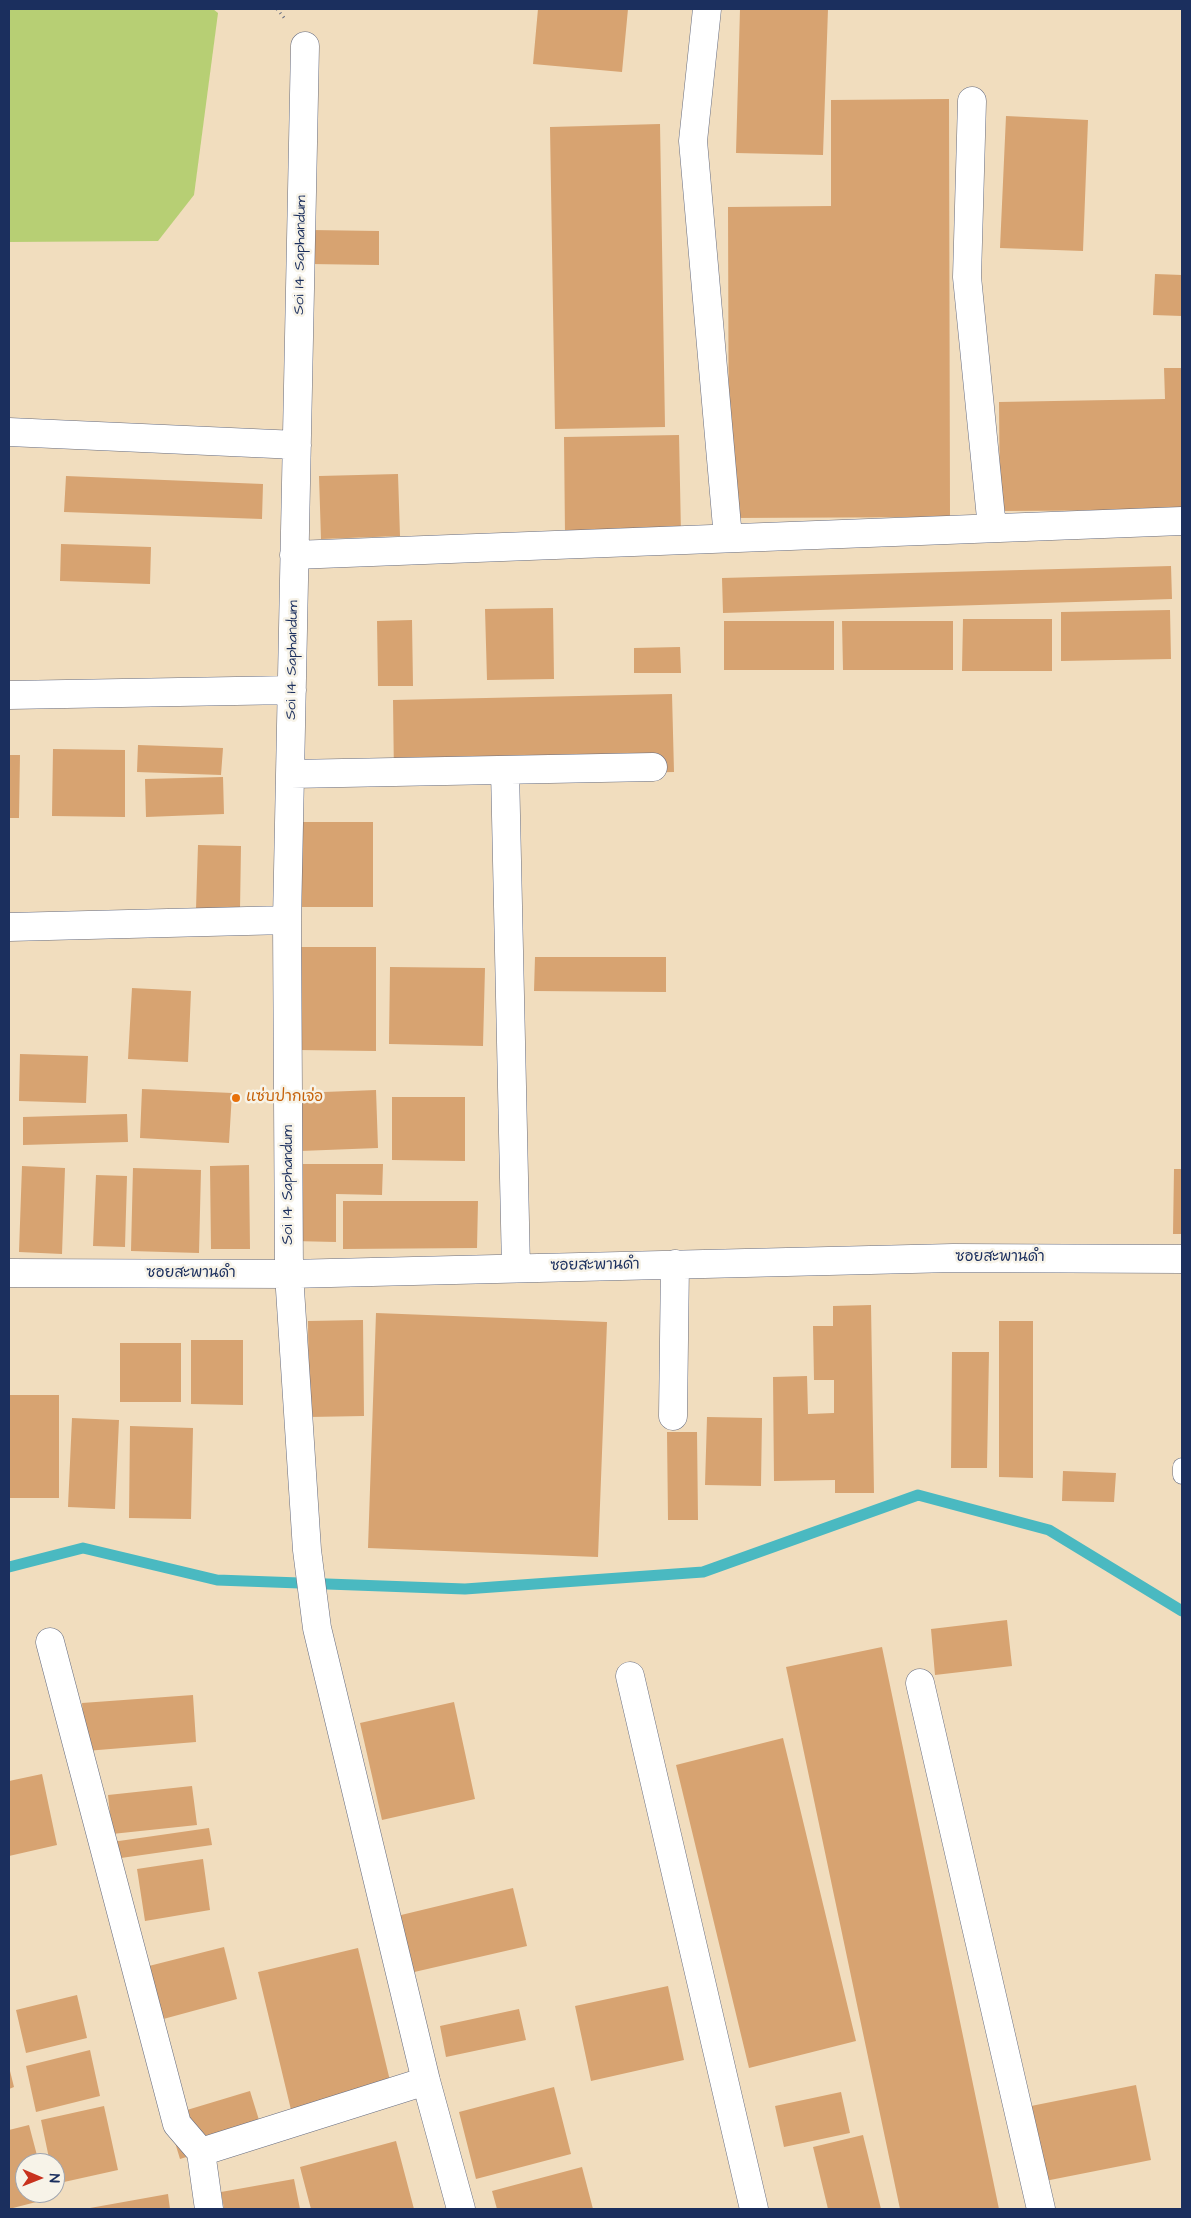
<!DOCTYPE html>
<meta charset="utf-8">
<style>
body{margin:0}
#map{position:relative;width:1191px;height:2218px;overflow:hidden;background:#f1ddbe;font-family:"Architects Daughter",sans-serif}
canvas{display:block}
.frame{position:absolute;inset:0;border:10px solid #1b2f5e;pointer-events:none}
.north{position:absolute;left:15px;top:2153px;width:50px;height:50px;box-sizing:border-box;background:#f7f3e8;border:1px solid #9fa5b1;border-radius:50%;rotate:91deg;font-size:14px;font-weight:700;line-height:20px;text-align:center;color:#1b2f5e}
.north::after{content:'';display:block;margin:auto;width:18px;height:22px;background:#c8321e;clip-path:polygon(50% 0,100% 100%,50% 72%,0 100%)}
</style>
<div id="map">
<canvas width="1191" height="2218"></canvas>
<div class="frame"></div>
<div class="north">N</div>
</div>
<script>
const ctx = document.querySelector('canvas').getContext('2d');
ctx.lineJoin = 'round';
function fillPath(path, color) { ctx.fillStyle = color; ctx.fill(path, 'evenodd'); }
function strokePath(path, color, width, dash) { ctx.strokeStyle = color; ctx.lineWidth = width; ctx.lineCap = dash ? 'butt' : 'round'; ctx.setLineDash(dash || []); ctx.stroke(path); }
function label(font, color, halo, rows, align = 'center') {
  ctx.font = font + ' "Architects Daughter","Playpen Sans Thai",sans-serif'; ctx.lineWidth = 5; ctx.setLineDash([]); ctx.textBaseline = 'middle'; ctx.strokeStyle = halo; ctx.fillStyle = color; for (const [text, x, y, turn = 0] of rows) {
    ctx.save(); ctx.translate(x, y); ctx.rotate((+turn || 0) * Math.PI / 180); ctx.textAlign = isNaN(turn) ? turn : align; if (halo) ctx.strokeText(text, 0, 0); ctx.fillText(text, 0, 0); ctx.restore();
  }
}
fillPath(new Path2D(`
 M9 9H213L218 13 194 195 158 241 9 242Z`), '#b7cf74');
strokePath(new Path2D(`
 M9 1567 83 1548 217 1580 465 1589 703 1572 918 1495 1049 1530 1182 1611`), '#4ab9c1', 11);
fillPath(new Path2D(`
 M538 9H628L622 72 533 64Z
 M740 9H828L823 155 736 153Z
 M949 99 950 517 729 518 728 207 831 206V100Z
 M1006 116 1088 120 1083 251 1000 248Z
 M660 124 665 427 555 429 550 127Z
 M311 230 379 231V265L310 264Z
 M1155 274 1182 275V316L1153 315Z
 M1164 368H1182V510L1000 511 999 402 1165 399Z
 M679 435 681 534 565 535 564 437Z
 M398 474 400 536 321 539 319 476Z
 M66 476 263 484 262 519 64 512Z
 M61 544 151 547 150 584 60 581Z
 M1171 566 1172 599 723 613 722 578Z
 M553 608 554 679 487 680 485 609Z
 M1170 610 1171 659 1061 661V612Z
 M963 619H1052V671H962Z
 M412 620 413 686H378L377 621Z
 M724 621H834V670H724Z
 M842 621H953V670H843Z
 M680 647 681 673H634V648Z
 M672 694 674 772 394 778 393 700Z
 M138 745 223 748 221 775 137 772Z
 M53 749 125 750V817L52 816Z
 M9 755H20L19 818H9Z
 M223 777 224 814 146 817 145 779Z
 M301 822H373V907H302Z
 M198 845 241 846 240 910 196 909Z
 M299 947H376V1051L298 1050Z
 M535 957H666V992L534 991Z
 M390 967 485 968 483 1046 389 1044Z
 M132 988 191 991 188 1062 128 1059Z
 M20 1054 88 1056 86 1103 19 1101Z
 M142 1089 232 1093 229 1143 140 1138Z
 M376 1090 378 1148 300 1151 298 1093Z
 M392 1097H465V1161L392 1160Z
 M127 1114 128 1142 23 1145V1117Z
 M295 1164H383L382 1195 336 1194V1242L293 1241Z
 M249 1165 250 1249H211L210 1166Z
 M22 1166 65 1168 62 1254 19 1252Z
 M133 1168 201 1170 199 1253 131 1251Z
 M1174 1169H1182V1234H1173Z
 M96 1175 127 1176 125 1247 93 1246Z
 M343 1201H478L477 1248 343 1249Z
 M871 1305 874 1493H835V1480L774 1481 773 1377 807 1376 808 1414 834 1413V1380H814L813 1326H833V1306Z
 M376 1313 607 1322 598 1557 368 1548Z
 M363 1320 364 1416 309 1417 308 1321Z
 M999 1321H1033V1478L999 1477Z
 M191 1340H243V1405L191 1404Z
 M120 1343H181V1402H120Z
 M952 1352H989L987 1468H951Z
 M9 1395H59V1498H9Z
 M707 1417 762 1418 761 1486 705 1485Z
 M72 1418 119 1420 115 1509 68 1507Z
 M130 1426 193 1428 191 1519 129 1518Z
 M667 1432H697L698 1520H668Z
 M1063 1471 1116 1473 1114 1502 1062 1501Z
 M1007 1620 1012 1666 935 1675 931 1629Z
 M882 1647 999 2209H900L786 1667Z
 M193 1695 196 1742 86 1751 82 1703Z
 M454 1702 475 1799 382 1820 360 1723Z
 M783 1738 856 2041 749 2068 676 1765Z
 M42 1774 57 1845 9 1856V1781Z
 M192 1786 197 1825 112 1834 108 1795Z
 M209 1828 212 1845 114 1859 112 1842Z
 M203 1859 210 1910 145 1921 137 1869Z
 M513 1888 527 1946 410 1973 397 1916Z
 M224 1947 237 1999 156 2021 141 1968Z
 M358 1948 392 2089 292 2114 258 1972Z
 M668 1986 684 2060 591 2081 575 2006Z
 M77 1995 87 2038 26 2053 16 2010Z
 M519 2009 526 2040 446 2057 440 2026Z
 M90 2050 100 2096 36 2112 26 2066Z
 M9 2067 14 2087 9 2089Z
 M1136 2085 1151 2160 1040 2182 1026 2107Z
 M554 2087 571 2154 476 2179 459 2112Z
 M250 2091 263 2133 180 2159 167 2116Z
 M841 2092 850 2133 784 2147 775 2106Z
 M104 2106 118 2170 55 2184V2163H50L41 2120Z
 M29 2125 39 2163H25V2193H47L48 2199 9 2209V2130Z
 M863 2135 881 2209H828L813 2147Z
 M396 2141 414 2209H311L300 2167Z
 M582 2167 593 2209H497L492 2191Z
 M294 2179 300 2209H224L221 2192Z
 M168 2194 170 2209H90V2208Z`), '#d7a371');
const lane = new Path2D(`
 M1182 1467V1475`);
const street = new Path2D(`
 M707 9 693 141 728 538
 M305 46 287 920 289 1274 307 1550 317 1628 426 2081 461 2209
 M972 101 967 277 992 528
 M9 432 297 445
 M294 555 1182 521
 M9 695 292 690
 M505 770 516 1268
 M291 774 653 767
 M9 927 287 920
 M9 1273 289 1274 953 1258 1182 1259
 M673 1416 675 1264
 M50 1642 177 2124 201 2152 209 2209
 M630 1676 754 2209
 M920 1683 1041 2209
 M201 2152 426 2081`);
strokePath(lane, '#666c80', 19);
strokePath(street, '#666c80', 29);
strokePath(new Path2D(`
 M277 9 285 19`), '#666c80', 3, [1, 4]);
strokePath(lane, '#fff', 18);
strokePath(street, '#fff', 28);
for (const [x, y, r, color] of [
 [236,1098,5,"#e8710a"]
]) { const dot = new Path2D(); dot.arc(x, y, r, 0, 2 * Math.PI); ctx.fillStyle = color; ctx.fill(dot); strokePath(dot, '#f7f3e8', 2); }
label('15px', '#1b2f5e', '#f7f3e8', [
 ["Soi 14 Saphandum",301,255,-89],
 ["Soi 14 Saphandum",293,660,-89],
 ["Soi 14 Saphandum",289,1185,-90],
 ["ซอยสะพานดำ",1000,1258],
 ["ซอยสะพานดำ",595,1266,-1],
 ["ซอยสะพานดำ",191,1274]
]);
label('15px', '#c56008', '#f7f3e8', [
 ["แซ่บปากเจ่อ",246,1098]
], 'left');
</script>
